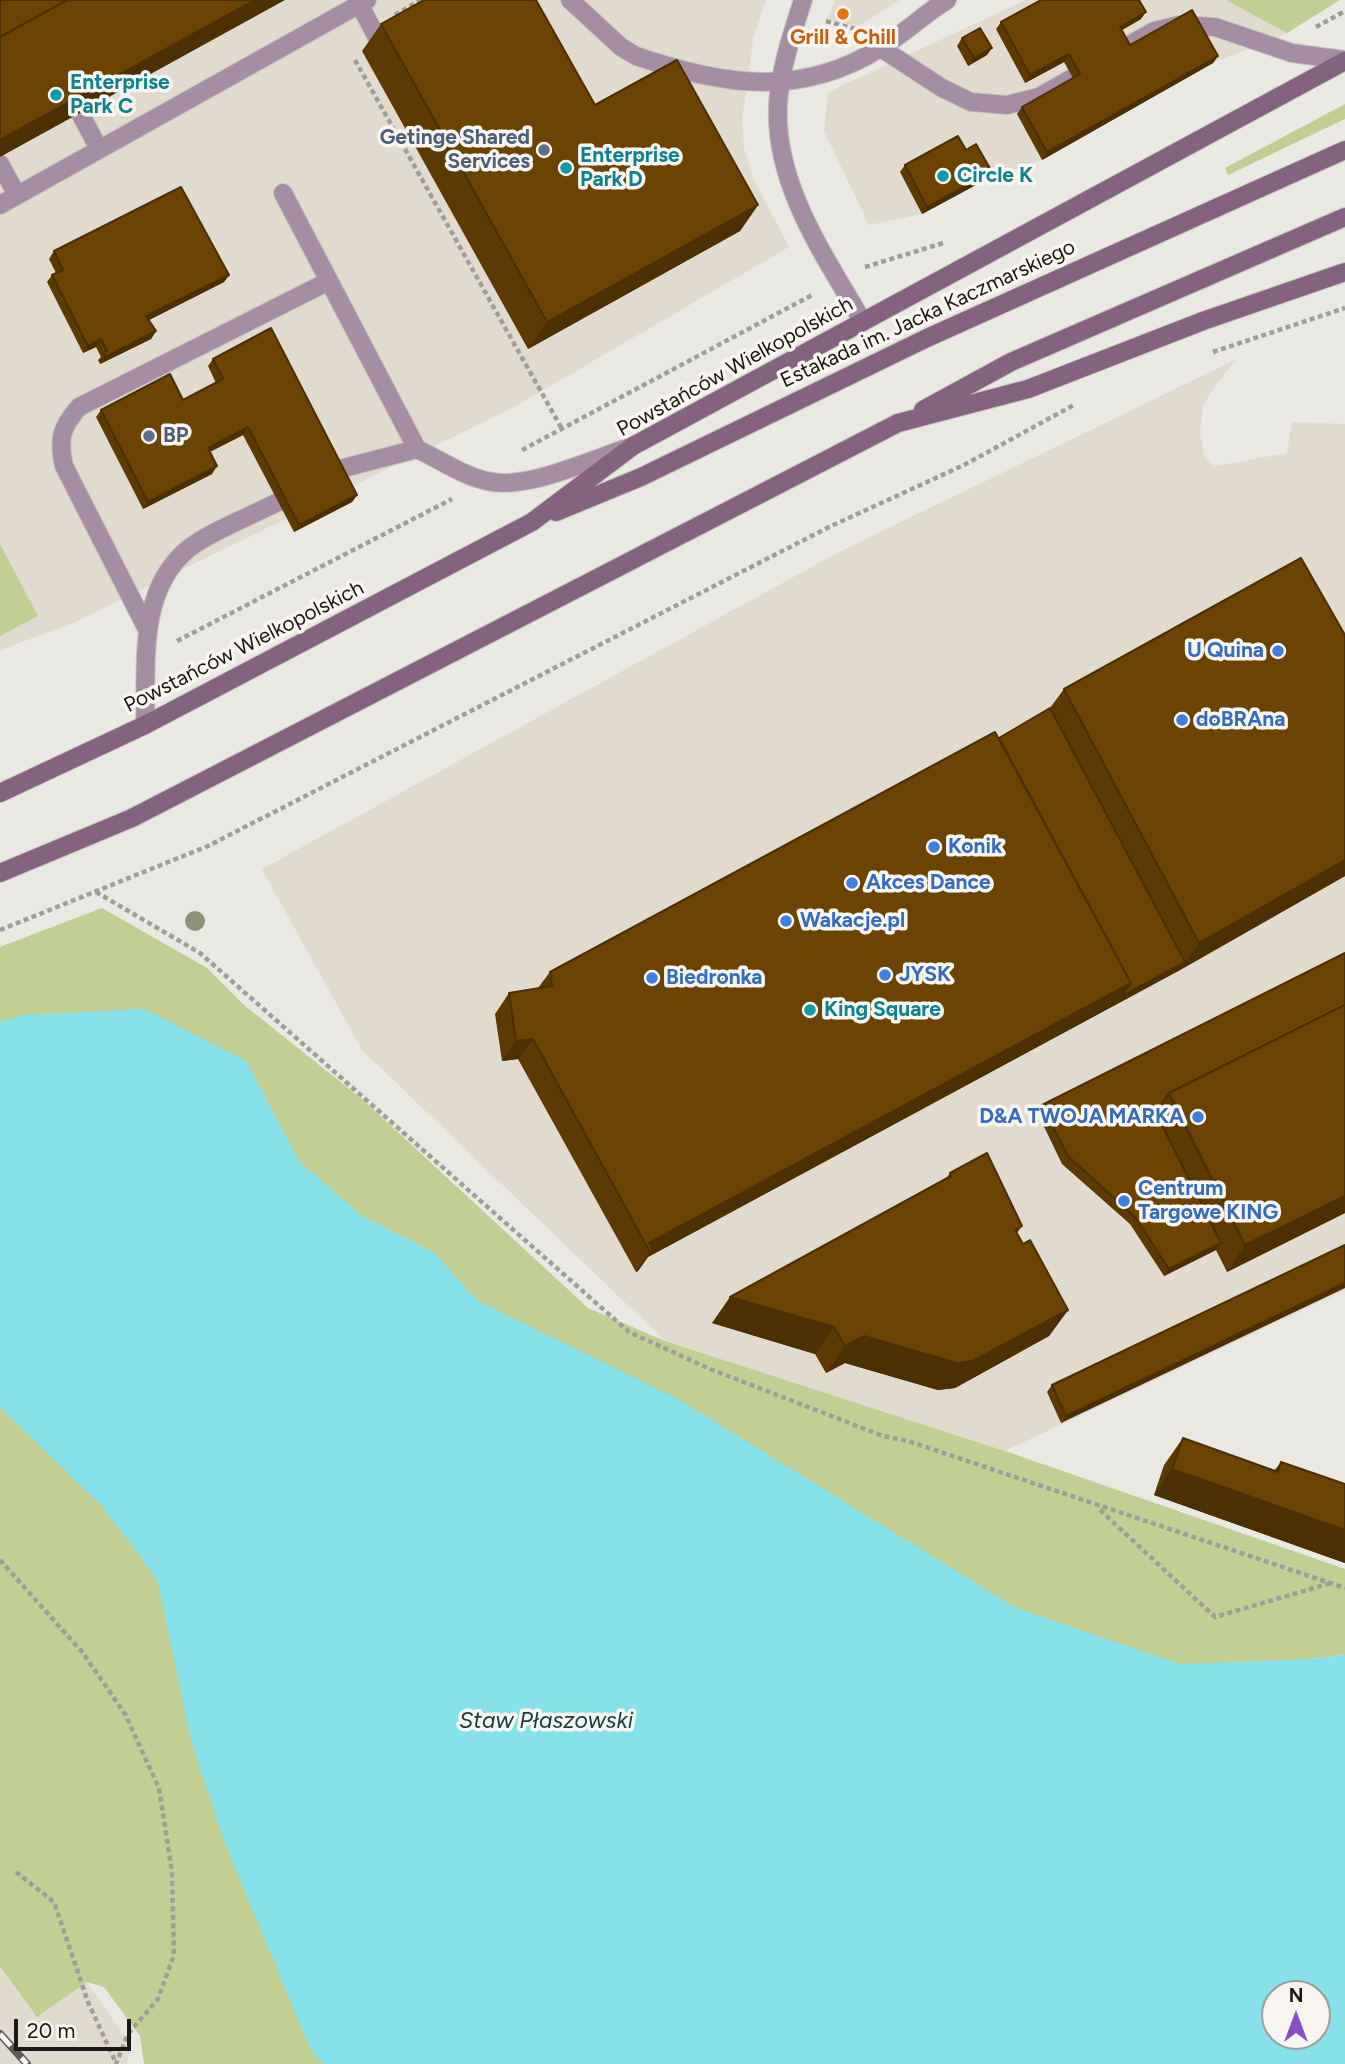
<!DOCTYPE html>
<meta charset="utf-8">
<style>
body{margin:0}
#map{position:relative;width:1345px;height:2064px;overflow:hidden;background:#eae8e2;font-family:Figtree,sans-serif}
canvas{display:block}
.north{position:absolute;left:1261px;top:1980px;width:70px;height:70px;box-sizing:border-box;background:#f8f5f0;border:2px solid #9f9d99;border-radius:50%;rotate:0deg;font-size:19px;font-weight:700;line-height:28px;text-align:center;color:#1a1917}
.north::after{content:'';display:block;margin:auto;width:24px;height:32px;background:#8550c8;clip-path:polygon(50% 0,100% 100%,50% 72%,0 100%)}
.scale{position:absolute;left:14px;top:2019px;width:117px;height:32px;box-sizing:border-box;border:4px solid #1a1917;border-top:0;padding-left:9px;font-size:21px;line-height:24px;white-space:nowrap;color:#1a1917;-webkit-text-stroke:5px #f8f5f0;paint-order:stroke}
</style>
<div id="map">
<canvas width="1345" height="2064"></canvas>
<div class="north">N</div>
<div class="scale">20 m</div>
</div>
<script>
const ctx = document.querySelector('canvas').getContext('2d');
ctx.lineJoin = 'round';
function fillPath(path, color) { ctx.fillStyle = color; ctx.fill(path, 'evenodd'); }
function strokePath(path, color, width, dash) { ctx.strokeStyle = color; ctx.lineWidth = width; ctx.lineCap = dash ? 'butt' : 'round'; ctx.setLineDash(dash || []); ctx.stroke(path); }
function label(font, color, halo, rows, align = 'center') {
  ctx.font = font + ' Figtree,sans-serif'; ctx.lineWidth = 7; ctx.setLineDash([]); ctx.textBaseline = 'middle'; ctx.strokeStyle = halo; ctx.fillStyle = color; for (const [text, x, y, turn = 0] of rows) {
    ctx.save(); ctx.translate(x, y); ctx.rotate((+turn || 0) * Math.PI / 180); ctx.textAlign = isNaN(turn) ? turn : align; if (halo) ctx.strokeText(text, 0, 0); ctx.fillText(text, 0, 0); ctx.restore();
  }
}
fillPath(new Path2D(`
 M0 0H766L753 40 742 120 744 148 754 180 789 247 516 406 69 625 0 650Z
 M835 0H900L857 27 828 19Z
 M1026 0H1237L1287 33 1213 63 1042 160 987 179 922 214 869 225 824 131 828 92Z
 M1237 359 1213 388 1203 406 1200 433 1204 455 1215 466 1287 453 1292 422 1345 424V1290L1005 1451 665 1341 362 1050 262 869 837 553Z
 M0 1966 87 1982 131 2046 127 2064H0Z`), '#e1dbcf');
fillPath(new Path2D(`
 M1226 0H1340L1287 33Z
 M1345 104V119L1228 175 1225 168Z
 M0 544 38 616 0 636Z
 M102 908 207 968 244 1005 362 1099 588 1308 665 1341 1005 1451 1345 1569V1655L1310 1659 1133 1714 0 1060V947Z
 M0 1324 193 1506 446 2064H144L140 2036 104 1987 87 1982 37 2017 0 1966Z`), '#c1ce94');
fillPath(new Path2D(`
 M145 1009 246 1061 299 1161 362 1216 433 1252 478 1301 678 1399 1016 1608 1180 1664 1310 1659 1345 1655V2064H324L311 2051 224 1841 192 1744 157 1579 101 1505 0 1407V1022L23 1015ZM1275 1994H1317V2036H1275Z`), '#86e2e8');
const lane = new Path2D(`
 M357 0 379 41
 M570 0 621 47 636 56C723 85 800 99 882 47 905 33 924 14 947 0
 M881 48 942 88 971 102 1007 105 1039 97 1154 31 1179 25 1215 27 1292 53 1345 60
 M80 113 99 149
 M0 164 17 195
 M283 193 417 449
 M0 205 367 0
 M336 470 417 449C439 459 463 476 487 481 525 491 593 459 630 447
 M148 631 64 466C58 438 61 428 79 407L329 281
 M145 725C147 666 137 591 188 549 209 532 253 515 278 502`);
const street = new Path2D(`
 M803 0C792 34 780 69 778 105 774 185 825 256 863 322`);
const secondary = new Path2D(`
 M923 410 1011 362 1345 217
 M556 512 641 477 927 338 1345 150
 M0 793 145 725 532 522 633 446 1345 61
 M0 873 132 818 898 423 1028 389 1203 321 1345 272`);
strokePath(lane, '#c5c3bd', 20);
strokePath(street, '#c5c3bd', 20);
strokePath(secondary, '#c5c3bd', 20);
strokePath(new Path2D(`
 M395 15 421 0
 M826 21 855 29
 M1316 27 1345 11
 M355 60 562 429
 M865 267 943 243
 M1213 352 1345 308
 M522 450 814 294
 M177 641 452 499
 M96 892 200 953 629 1332 710 1369 883 1436 908 1441 1345 1588
 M0 930 208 846 829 527 964 465 1074 405
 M1100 1510 1215 1617 1331 1583
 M0 1560 83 1653 125 1714 159 1788 172 1872 174 1955 158 1999 128 2034 116 2064
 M16 1872 54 1902 88 2002 116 2063`), '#9f9e99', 4.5, [5, 3.5]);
strokePath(lane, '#a58ea3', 18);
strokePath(street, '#a58ea3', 18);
strokePath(secondary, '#846381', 18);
const rail = new Path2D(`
 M0 2034 27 2064`);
strokePath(rail, '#5b5a56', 8);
strokePath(rail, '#f8f5f0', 5, [16]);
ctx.fillStyle = '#8e9275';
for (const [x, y] of [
 [195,921]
]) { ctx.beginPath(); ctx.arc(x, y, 10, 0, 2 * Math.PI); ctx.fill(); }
fillPath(new Path2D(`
 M1141 19 1122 30 1130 45 1218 56 1213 63 1042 160 1017 114 1022 107 1073 78 1064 62 1025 83 996 29 1001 22Z
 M381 24 595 105 758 205 740 231 528 349 362 51Z
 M962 38 987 55 968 66 957 46Z
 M966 150 987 179 922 214 900 172 905 165Z
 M54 251 229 275 224 282 149 320 156 331 151 339 100 364 98 360 101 357 96 347 83 353 47 282 52 275 56 273 49 259Z
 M213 359 357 495 352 502 294 532 243 435 210 452 212 474 143 509 96 417 101 410 183 400 216 383 208 366Z
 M1064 689 1345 876 1180 970 648 1257 638 1271 636 1272 518 1059 502 1061 495 1014 509 993 538 988 550 972 999 738 1050 708Z
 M1345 953V1213L1227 1272 1216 1250 1164 1276 1130 1224 1062 1164 1037 1112 1042 1105Z
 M950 1173 1022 1226 1017 1233 1023 1244 1068 1310 1049 1336 955 1388 938 1390 845 1363 826 1373 815 1354 712 1323 945 1180Z
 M1345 1245 1061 1423 1047 1392 1052 1385Z
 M1183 1438 1274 1471 1281 1462 1345 1484V1563L1154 1495 1164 1465Z`), '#5c3a03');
fillPath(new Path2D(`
 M255 0H285L0 157V140Z
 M1146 12 1141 19 1115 34 1120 27Z
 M992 48 987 55 968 66 974 58Z
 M1069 54 1064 62 1025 83 1030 75Z
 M1218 56 1213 63 1042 160 1047 152Z
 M992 172 987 179 922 214 927 207Z
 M758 205 740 231 528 349 547 322Z
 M229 275 224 282 141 324 146 316Z
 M156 331 151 339 100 364 105 357Z
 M101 339 96 347 83 353 88 346Z
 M248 427 243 435 203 455 208 448Z
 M217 466 212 474 143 509 148 502Z
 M357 495 352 502 294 532 299 525Z
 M1345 860V876L1180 970 648 1257 638 1271 636 1272 650 1252 649 1243 1131 983 1185 962 1199 943Z
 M533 1039 518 1059 502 1061 516 1041Z
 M1345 1196V1213L1227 1272 1245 1245Z
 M1221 1243 1216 1250 1164 1276 1169 1269Z
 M1345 1283V1288L1061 1423 1066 1416Z
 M730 1297 834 1327 815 1354 712 1323Z
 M1068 1310 1049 1336 955 1388 938 1390 845 1363 826 1373 845 1346 864 1336Z
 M1172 1469 1345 1530V1563L1154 1495Z`), '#4b3003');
const building = new Path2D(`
 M0 0H67L0 37Z
 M67 0H255L0 140V37Z
 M424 0H536L595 105 677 60 758 205 547 322 381 24Z
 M1041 0H1139L1146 12 1120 27 1130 45 1192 10 1218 56 1047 152 1022 107 1080 74 1069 54 1030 75 1001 22Z
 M980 28 992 48 974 58 962 38Z
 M958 136 966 150 976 144 992 172 927 207 905 165Z
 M181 187 229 275 146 316 156 331 105 357 104 353 107 351 101 339 88 346 52 275 63 270 54 251Z
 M271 328 357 495 299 525 248 427 208 448 217 466 148 502 101 410 170 374 183 400 223 379 213 359Z
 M1301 558 1345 635V860L1199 943 1064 689Z
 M1050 708 1185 962 1122 996 1131 983 999 738Z
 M995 732 1131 983 649 1243 653 1250 650 1252 533 1039 516 1041 509 993 552 986 550 972Z
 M1345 953V1005L1169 1093 1156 1113 1221 1243 1169 1269 1135 1217 1068 1156 1042 1105Z
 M1345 1005V1196L1245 1245 1169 1093Z
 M987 1153 1022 1226 1015 1230 1023 1244 1030 1240 1068 1310 973 1361 957 1363 864 1336 845 1346 834 1327 730 1297 951 1176 950 1173Z
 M1345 1245V1283L1066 1416 1052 1385Z
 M1183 1438 1278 1472 1281 1462 1345 1484V1530L1172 1469Z`);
fillPath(building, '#6b4404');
strokePath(building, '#4b3003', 2);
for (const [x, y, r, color] of [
 [843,14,7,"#e8710a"],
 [56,95,7,"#0f9aa8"],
 [544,150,7,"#5c6f8a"],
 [566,168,7,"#0f9aa8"],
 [943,176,7,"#0f9aa8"],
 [149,436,7,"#5c6f8a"],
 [1278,651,7,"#3f7fe0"],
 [1182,720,7,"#3f7fe0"],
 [934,847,7,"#3f7fe0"],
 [852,883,7,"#3f7fe0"],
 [786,921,7,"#3f7fe0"],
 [885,975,7,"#3f7fe0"],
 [652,978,7,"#3f7fe0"],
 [810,1010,7,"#0f9aa8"],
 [1198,1117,7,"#3f7fe0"],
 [1124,1201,7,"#3f7fe0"]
]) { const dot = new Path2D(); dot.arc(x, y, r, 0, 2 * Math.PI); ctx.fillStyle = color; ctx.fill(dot); strokePath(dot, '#f8f5f0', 2.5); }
label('bold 21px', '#c56008', '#f8f5f0', [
 ["Grill & Chill",843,38]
]);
label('bold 21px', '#0d838f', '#f8f5f0', [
 ["Enterprise",70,83],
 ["Park C",70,107],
 ["Enterprise",580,156],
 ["Park D",580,180],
 ["Circle K",957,176],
 ["King Square",824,1010]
], 'left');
label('bold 21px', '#4e5e75', '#f8f5f0', [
 ["Getinge Shared",530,138],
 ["Services",530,162],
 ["BP",163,436,"left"]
], 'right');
label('21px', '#1a1917', '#f8f5f0', [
 ["Estakada im. Jacka Kaczmarskiego",928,314,-25],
 ["Powstańców Wielkopolskich",735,367,-29],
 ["Powstańców Wielkopolskich",244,647,-27]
]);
label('bold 21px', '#366cbe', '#f8f5f0', [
 ["U Quina",1264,651,"right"],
 ["doBRAna",1196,720],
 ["Konik",948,847],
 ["Akces Dance",866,883],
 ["Wakacje.pl",800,921],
 ["JYSK",899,975],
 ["Biedronka",666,978],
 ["D&A TWOJA MARKA",1184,1117,"right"],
 ["Centrum",1138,1189],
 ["Targowe KING",1138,1213]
], 'left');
label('italic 23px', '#123e40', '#f8f5f0', [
 ["Staw Płaszowski",546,1721]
]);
</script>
